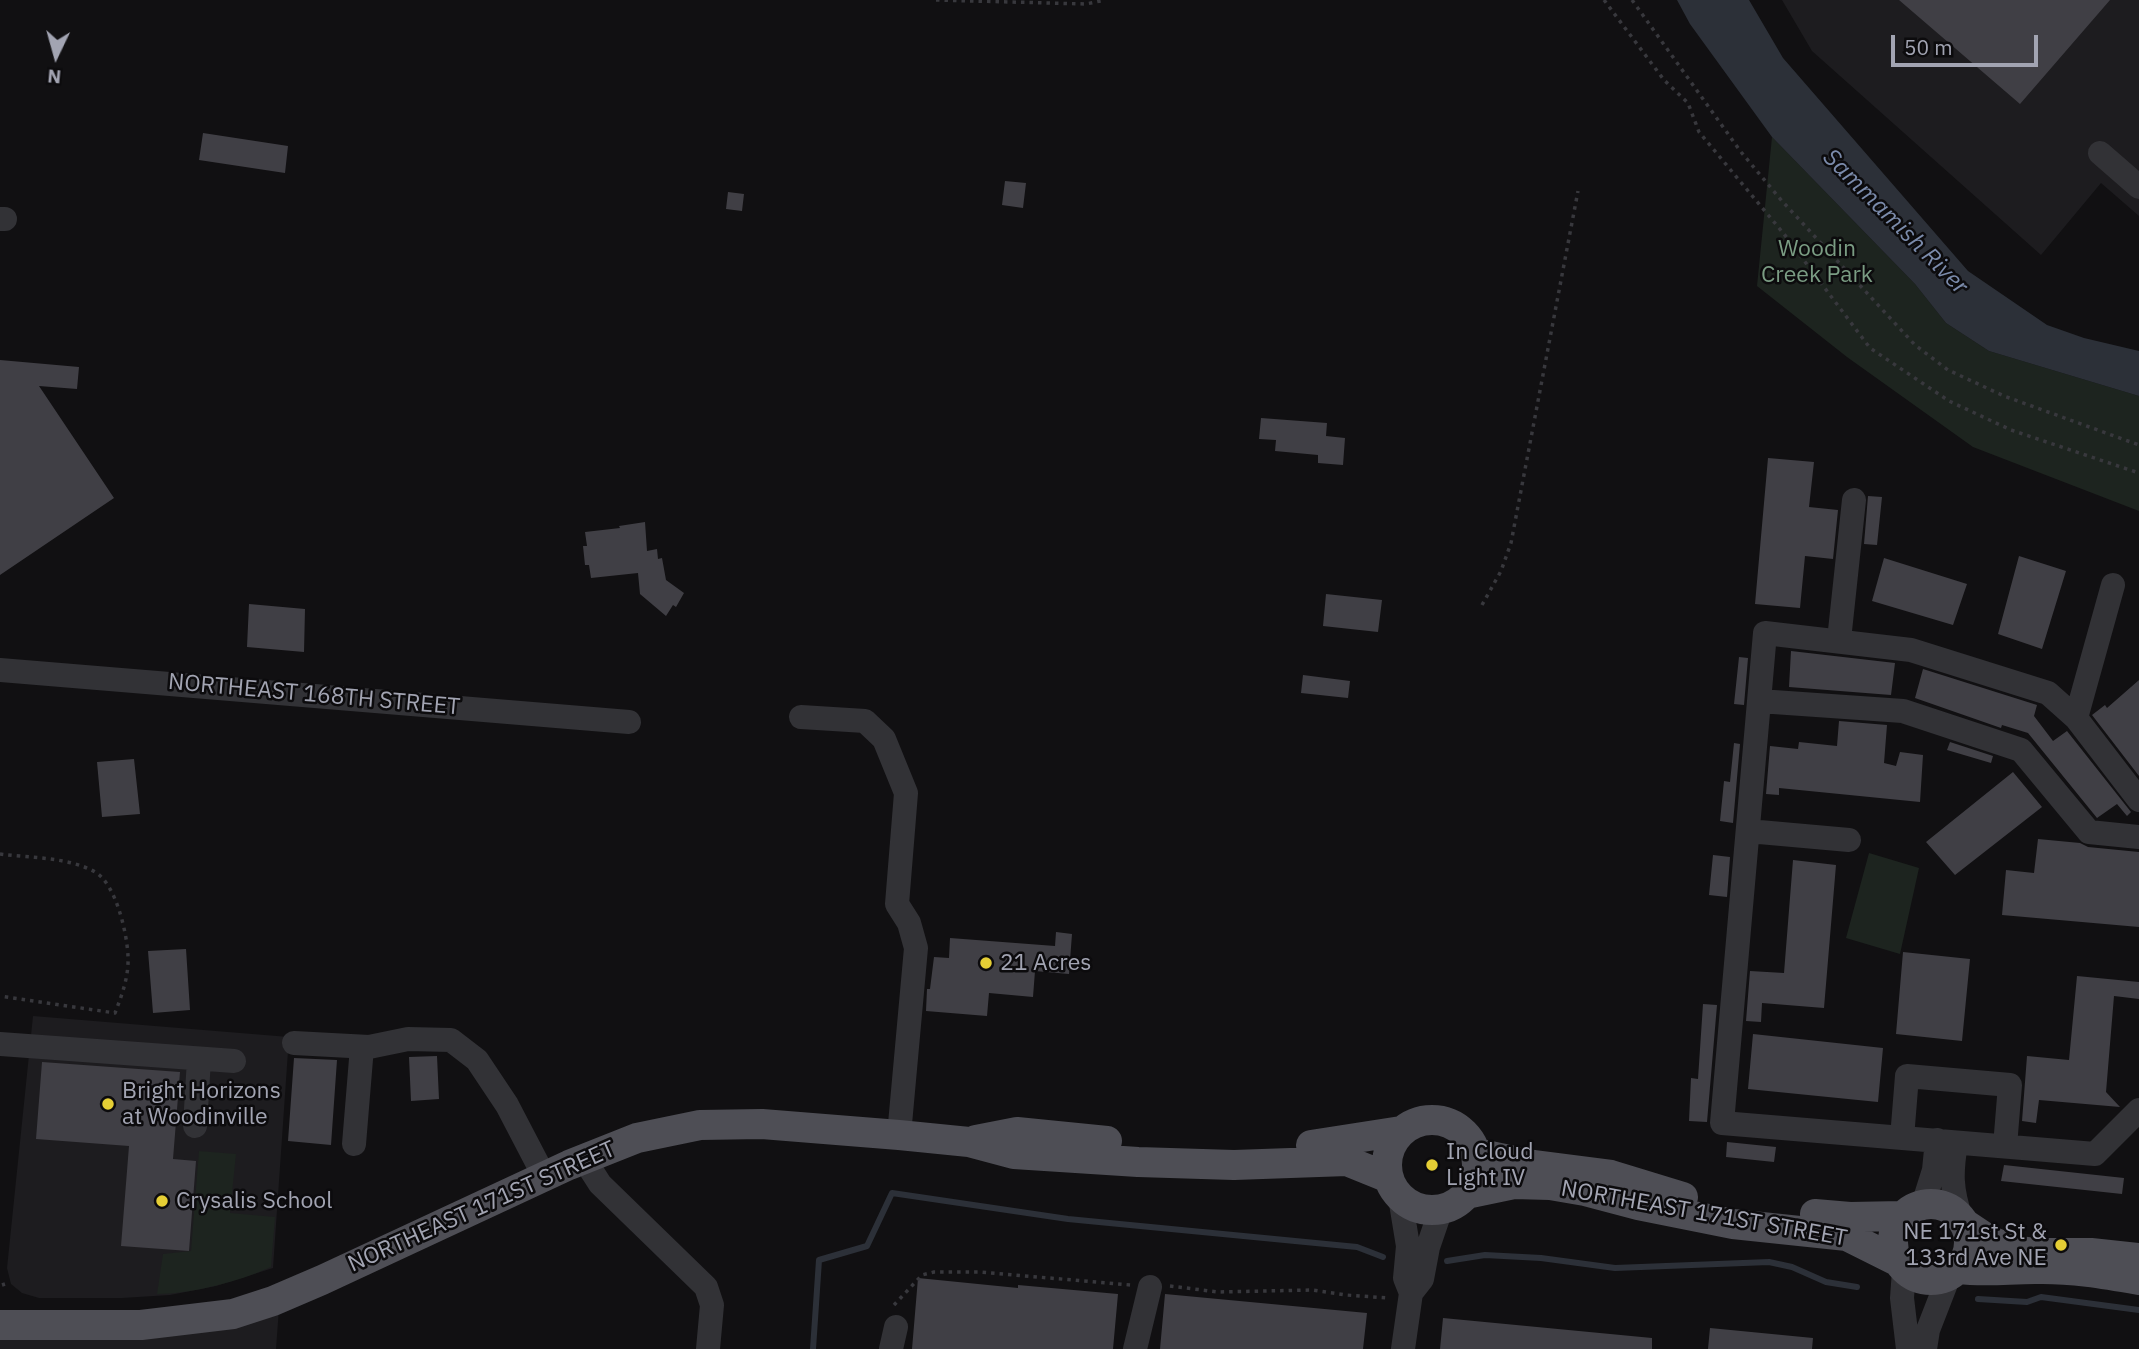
<!DOCTYPE html>
<style>
body{margin:0}
#map{position:relative;width:2139px;height:1349px;overflow:hidden;background:#111012;font-family:"IBM Plex Sans",sans-serif}
canvas{display:block}
.north{position:absolute;left:21px;top:21px;width:70px;height:70px;-webkit-text-stroke:5px #0c0b0d;paint-order:stroke;rotate:185deg;font-size:19px;font-weight:700;line-height:28px;text-align:center;color:#a2a4b2}
.north::after{content:'';display:block;margin:auto;width:24px;height:32px;background:#a2a4b2;clip-path:polygon(50% 0,100% 100%,50% 72%,0 100%)}
.scale{position:absolute;left:1891px;top:35px;width:147px;height:32px;box-sizing:border-box;border:4px solid #a2a4b2;border-top:0;padding-left:9px;font-size:21px;line-height:24px;white-space:nowrap;color:#a2a4b2;-webkit-text-stroke:5px #0c0b0d;paint-order:stroke}
</style>
<div id="map">
<canvas width="2139" height="1349"></canvas>
<div class="north">N</div>
<div class="scale">50 m</div>
</div>
<script>
const ctx = document.querySelector('canvas').getContext('2d');
ctx.lineJoin = 'round';
function fillPath(path, color) { ctx.fillStyle = color; ctx.fill(path, 'evenodd'); }
function strokePath(path, color, width, dash) { ctx.strokeStyle = color; ctx.lineWidth = width; ctx.lineCap = dash ? 'butt' : 'round'; ctx.setLineDash(dash || []); ctx.stroke(path); }
function label(font, color, halo, rows, align = 'center') {
  ctx.font = font + ' "IBM Plex Sans",sans-serif'; ctx.lineWidth = 5; ctx.setLineDash([]); ctx.textBaseline = 'middle'; ctx.strokeStyle = halo; ctx.fillStyle = color; for (const [text, x, y, turn = 0] of rows) {
    ctx.save(); ctx.translate(x, y); ctx.rotate((+turn || 0) * Math.PI / 180); ctx.textAlign = isNaN(turn) ? turn : align; if (halo) ctx.strokeText(text, 0, 0); ctx.fillText(text, 0, 0); ctx.restore();
  }
}
fillPath(new Path2D(`
 M1782 0H2139V216L2101 183 2041 255 1812 51Z
 M33 1016 289 1037 273 1268 216 1286 170 1295 122 1298H39L22 1293 11 1284 7 1268Z
 M280 1295 276 1349H0V1325H141Z`), '#1d1c1f');
fillPath(new Path2D(`
 M1772 137 1915 284 1946 323 1989 351 2139 396V511L1973 447 1847 357 1757 286Z
 M1869 853 1919 868 1900 954 1846 938Z
 M199 1151 236 1154 230 1213 275 1217 271 1267C240 1281 192 1294 157 1294L163 1254 191 1251Z`), '#1d241f');
fillPath(new Path2D(`
 M1677 0H1749L1783 58 1968 271 2047 325 2084 338 2139 351V396L1989 351 1946 323 1915 284 1772 137 1690 24Z`), '#2c3038');
strokePath(new Path2D(`
 M1447 1261 1485 1255 1541 1258 1615 1268 1769 1262 1792 1267 1826 1282 1857 1287
 M1978 1299 2027 1302 2041 1297 2139 1310
 M813 1349 819 1260 867 1246 892 1193 1068 1219 1357 1247 1383 1257`), '#2c3038', 6);
fillPath(new Path2D(`
 M1899 0H2110L2020 104Z
 M203 133 288 146 285 173 199 160Z
 M1005 181 1026 183 1023 208 1002 205Z
 M728 192 744 194 742 211 726 209Z
 M0 360 79 367 77 389 39 386 114 498 0 575Z
 M1261 418 1327 423 1326 436 1345 438 1343 465 1318 463V455L1275 451 1276 440 1259 439Z
 M1768 458 1814 462 1809 507 1838 510 1833 559 1805 556 1800 608 1755 604Z
 M1868 496 1882 497 1877 545 1864 544Z
 M645 522 647 551 657 549 658 559 662 558 666 580 684 593 676 607 673 605 666 616 640 594 638 573 591 578 589 565H585L583 546H587L585 532 620 528 619 526Z
 M2019 556 2066 571 2042 649 1998 634Z
 M1884 558 1967 584 1953 625 1872 601Z
 M1326 594 1382 600 1378 632 1323 626Z
 M249 604 305 609 304 652 247 647Z
 M1791 651 1895 663 1891 695 1789 687Z
 M1739 657 1748 658 1744 705 1734 704Z
 M1923 669 2037 705 2034 716 2053 741 2067 731 2131 812 2127 816 2117 804 2097 818 2028 733 2002 725 2001 728 1915 698Z
 M1303 675 1350 681 1348 698 1301 693Z
 M2139 680V776L2092 715 2105 705 2107 708Z
 M1839 721 1887 725 1884 763 1896 766 1900 752 1923 755 1920 802 1779 788V795L1766 794 1770 746 1798 749 1799 742 1837 746Z
 M1950 742 1993 756 1991 763 1947 750Z
 M1734 743 1740 744 1733 823 1720 821 1724 781 1730 782Z
 M134 759 140 814 102 817 97 762Z
 M2013 772 2042 807 1955 875 1926 842Z
 M2038 839 2080 843 2088 847 2139 852V927L2002 915 2006 870 2034 873Z
 M1713 855 1730 857 1727 897 1709 895Z
 M1793 860 1836 865 1824 1008 1762 1003 1761 1022 1746 1021 1750 971 1784 973Z
 M1056 932 1072 934 1069 974 1035 971 1033 997 989 993 987 1016 926 1011 927 989H930L934 957 949 958 950 938 1055 946Z
 M186 949 190 1010 153 1013 148 951Z
 M1903 952 1970 959 1962 1041 1896 1034Z
 M2077 976 2139 982V999L2114 996 2106 1092 2120 1107 2039 1100 2036 1123 2022 1121 2027 1056 2069 1060Z
 M1703 1004 1717 1005 1707 1122 1689 1121 1691 1078 1698 1079Z
 M1753 1034 1883 1048 1878 1102 1748 1089Z
 M437 1056 439 1099 411 1101 409 1057Z
 M294 1058 337 1060 331 1145 288 1141Z
 M42 1062 180 1072 173 1159 196 1161 189 1251 121 1246 129 1146 36 1139Z
 M1727 1142 1776 1147 1774 1162 1726 1157Z
 M2004 1165 2124 1178 2122 1194 2001 1181Z
 M918 1278 1018 1288V1285L1118 1294 1113 1349H912Z
 M1165 1294 1367 1313 1363 1349H1160Z
 M1443 1318 1652 1338V1349H1440Z
 M1710 1328 1813 1338 1812 1349H1708Z`), '#403f45');
strokePath(new Path2D(`
 M936 0 1086 4 1105 0
 M1604 0 1664 80 1688 103 1699 132 1784 234 1870 348 1949 401 2011 430 2139 473
 M1632 0 1741 152 1782 201 1915 345 1948 370 2004 396 2139 445
 M1482 605 1501 571 1511 543 1578 191
 M0 854C30 858 69 857 95 872 116 884 127 933 128 956 129 976 122 995 115 1013L0 996
 M2 1285 5 1284
 M1170 1286 1218 1292 1312 1290 1346 1295 1388 1298
 M894 1305 922 1275 934 1272H979L1131 1285`), '#38383d', 3.5, [3.5, 5]);
strokePath(new Path2D(`
 M2100 153 2139 187
 M0 219H5
 M1839 640 1854 500
 M0 670 629 722
 M1759 701 1903 711 2021 750 2089 832 2139 837
 M801 717 865 721 884 739 906 793 897 904 909 923 916 948 899 1135
 M2076 718 2113 585
 M2139 800 2076 718 2048 693 1911 650 1765 633 1722 1123 2095 1154 2139 1110
 M1748 831 1849 840
 M294 1043 369 1047 408 1039 451 1040 477 1060 507 1105 544 1176
 M0 1044 234 1061
 M195 1126 199 1059
 M1902 1138 1907 1076 2010 1085 2005 1146
 M1956 1143C1951 1173 1951 1189 1961 1219
 M354 1144 362 1047
 M584 1159 600 1184 706 1287 712 1305 708 1349
 M1400 1197 1408 1246 1405 1278 1411 1293
 M1923 1205 1934 1170 1937 1140
 M1904 1270 1902 1298 1908 1349
 M891 1349 896 1327
 M1135 1349 1150 1287
 M1403 1349 1411 1293 1422 1279 1428 1247 1441 1209
 M1925 1349 1928 1330 1949 1276`), '#323236', 24);
strokePath(new Path2D(`
 M1387 1165a45 45 0 1 1 90 0a45 45 0 1 1-90 0Z
 M976 1140 1017 1132 1107 1141
 M1311 1145 1401 1131
 M1476 1153 1533 1165 1611 1175 1683 1197
 M1466 1194 1514 1184 1550 1185 1585 1191 1638 1205 1733 1224 1847 1236 1897 1261
 M1893 1242a38 38 0 1 1 76 0a38 38 0 1 1-76 0Z
 M1815 1214 1850 1217 1902 1216
 M1965 1224 1989 1240 2013 1250 2036 1253H2091L2139 1258
 M1959 1269C1985 1272 2009 1269 2035 1269 2070 1268 2105 1274 2139 1280
 M0 1325H141L233 1314 273 1301 322 1280 569 1165 637 1138 700 1125 762 1124 899 1135 969 1142 1014 1154 1138 1162 1234 1165 1347 1161 1389 1178`), '#4e4e55', 30);
for (const [x, y, r, color] of [
 [986,963,7,"#e5ce35"],
 [108,1104,7,"#e5ce35"],
 [1432,1165,7,"#e5ce35"],
 [162,1201,7,"#e5ce35"],
 [2061,1245,7,"#e5ce35"]
]) { const dot = new Path2D(); dot.arc(x, y, r, 0, 2 * Math.PI); ctx.fillStyle = color; ctx.fill(dot); strokePath(dot, '#0c0b0d', 2.5); }
label('23px', '#7a9c83', '#0c0b0d', [
 ["Woodin",1817,249],
 ["Creek Park",1817,275]
]);
label('23px', '#a2a4b2', '#0c0b0d', [
 ["NORTHEAST 168TH STREET",314,695,5],
 ["NORTHEAST 171ST STREET",482,1207,-24],
 ["NORTHEAST 171ST STREET",1704,1214,10]
]);
label('23px', '#a2a4b2', '#0c0b0d', [
 ["21 Acres",1000,963],
 ["Bright Horizons",122,1091],
 ["at Woodinville",122,1117],
 ["In Cloud",1446,1152],
 ["Light IV",1446,1178],
 ["Crysalis School",176,1201],
 ["NE 171st St &",2047,1232,"right"],
 ["133rd Ave NE",2047,1258,"right"]
], 'left');
label('italic 24px', '#7b8bab', '#0c0b0d', [
 ["Sammamish River",1895,222,45]
]);
</script>
